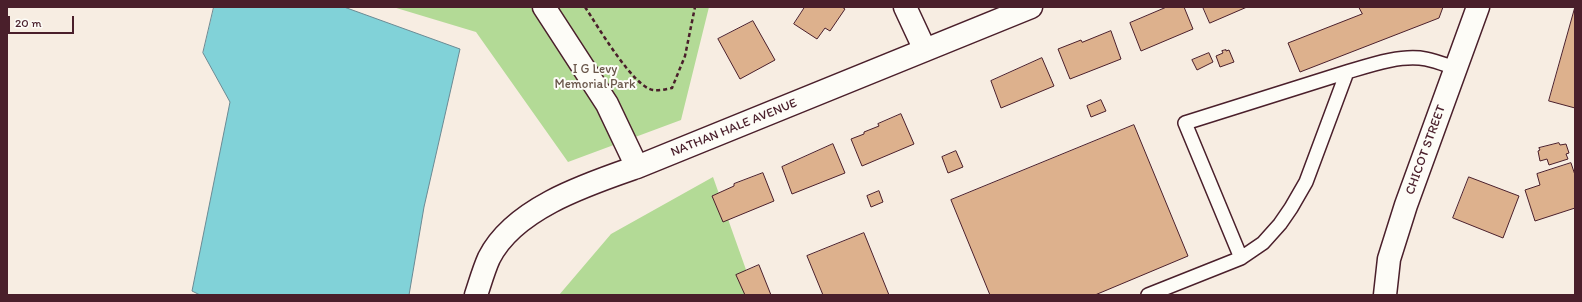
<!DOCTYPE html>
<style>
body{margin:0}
#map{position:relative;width:1582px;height:302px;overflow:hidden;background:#f7ede2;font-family:Itim,sans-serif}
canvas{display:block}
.frame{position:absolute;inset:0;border:8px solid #4a1f2b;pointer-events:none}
.scale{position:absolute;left:8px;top:16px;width:66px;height:18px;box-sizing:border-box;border:2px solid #4a1f2b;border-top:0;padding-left:5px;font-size:12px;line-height:14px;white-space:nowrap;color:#4a1f2b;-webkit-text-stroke:3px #fdfcf7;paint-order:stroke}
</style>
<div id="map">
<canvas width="1582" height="302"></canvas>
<div class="frame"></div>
<div class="scale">20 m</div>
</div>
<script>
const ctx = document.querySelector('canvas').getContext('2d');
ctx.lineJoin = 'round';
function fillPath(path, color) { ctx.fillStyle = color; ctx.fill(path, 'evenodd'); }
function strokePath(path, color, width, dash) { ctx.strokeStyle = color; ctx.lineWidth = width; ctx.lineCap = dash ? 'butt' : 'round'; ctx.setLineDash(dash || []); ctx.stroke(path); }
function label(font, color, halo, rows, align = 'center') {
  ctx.font = font + ' Itim,sans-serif'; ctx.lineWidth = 4; ctx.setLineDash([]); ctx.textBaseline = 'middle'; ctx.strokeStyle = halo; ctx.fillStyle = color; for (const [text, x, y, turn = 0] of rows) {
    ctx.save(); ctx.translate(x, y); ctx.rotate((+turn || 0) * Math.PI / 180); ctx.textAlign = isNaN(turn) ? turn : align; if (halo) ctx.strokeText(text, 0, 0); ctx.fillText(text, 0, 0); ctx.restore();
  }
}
fillPath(new Path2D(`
 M393 7H709L681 120 568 162 476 32Z
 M713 177 755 295H559L611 234Z`), '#b3da96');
const water = new Path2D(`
 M214 7H344L460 49 424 207 409 295H200L192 291 230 102 203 53Z`);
fillPath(water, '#81d2d8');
strokePath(water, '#6b8a93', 1);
const building = new Path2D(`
 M805 7H842L845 9 830 31 825 28 817 39 794 24Z
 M1167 7H1184L1193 29 1141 51 1130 23Z
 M1203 7H1247L1210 23Z
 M1359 7H1443L1439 18 1300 72 1288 43 1362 14Z
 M1575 7V108L1549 101Z
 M753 21 775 60 740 79 718 39Z
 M1111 31 1121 59 1070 79 1058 49 1081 40 1082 42Z
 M1226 50V51L1229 50 1234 62 1220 67 1216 56 1223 53 1222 51Z
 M1209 53 1213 62 1197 70 1192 60Z
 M1042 58 1054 86 1001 108 991 81Z
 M1101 100 1106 111 1091 117 1087 106Z
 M901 114 914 144 862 166 851 139 864 134V132L879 126 878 124Z
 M1134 125 1188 256 1095 295H990L951 200Z
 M1559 143 1560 145 1566 144 1569 153 1566 154 1568 159 1549 165 1547 159 1540 161 1538 151 1540 150 1539 148Z
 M833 144 845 173 792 194 782 167Z
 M956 151 963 167 948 173 942 157Z
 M1571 163 1575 175V208L1535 221 1525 190 1540 185 1537 174Z
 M763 173 774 201 723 222 712 196 734 186V184Z
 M1469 177 1519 196 1503 238 1453 218Z
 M879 191 883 202 871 207 867 196Z
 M864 233 889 295H823L807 256Z
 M759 265 771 295H745L736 275Z`);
fillPath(building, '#ddb18d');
strokePath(building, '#4a1f2b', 1);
const service = new Path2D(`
 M1347 72 1306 182 1291 208 1280 224 1263 243 1241 258 1185 123 1347 72C1370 65 1402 54 1426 59 1436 61 1446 65 1455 68
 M1148 295 1241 258`);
const minor = new Path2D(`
 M544 7 607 104 637 167
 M905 7 925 50
 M476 295C480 283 484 269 489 258 514 208 588 184 637 167L1031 7`);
const secondary = new Path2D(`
 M1385 295 1389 259 1406 205 1478 7`);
strokePath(service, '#4a1f2b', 16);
strokePath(minor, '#4a1f2b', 25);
strokePath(secondary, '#4a1f2b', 25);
strokePath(new Path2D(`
 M585 7C597 25 633 87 653 90 659 91 667 89 672 88L685 56 695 7`), '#4a1f2b', 2.5, [4, 3]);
strokePath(service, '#fdfcf7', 13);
strokePath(minor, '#fdfcf7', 22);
strokePath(secondary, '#fdfcf7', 22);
strokePath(new Path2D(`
 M1574 295H1575`), '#4a1f2b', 3, [6, 3]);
label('13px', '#6a574b', '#fdfcf7', [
 ["I G Levy",595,70],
 ["Memorial Park",595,85]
]);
label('13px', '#4a1f2b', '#fdfcf7', [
 ["NATHAN HALE AVENUE",734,128,-22],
 ["CHICOT STREET",1426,150,-70]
]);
</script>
